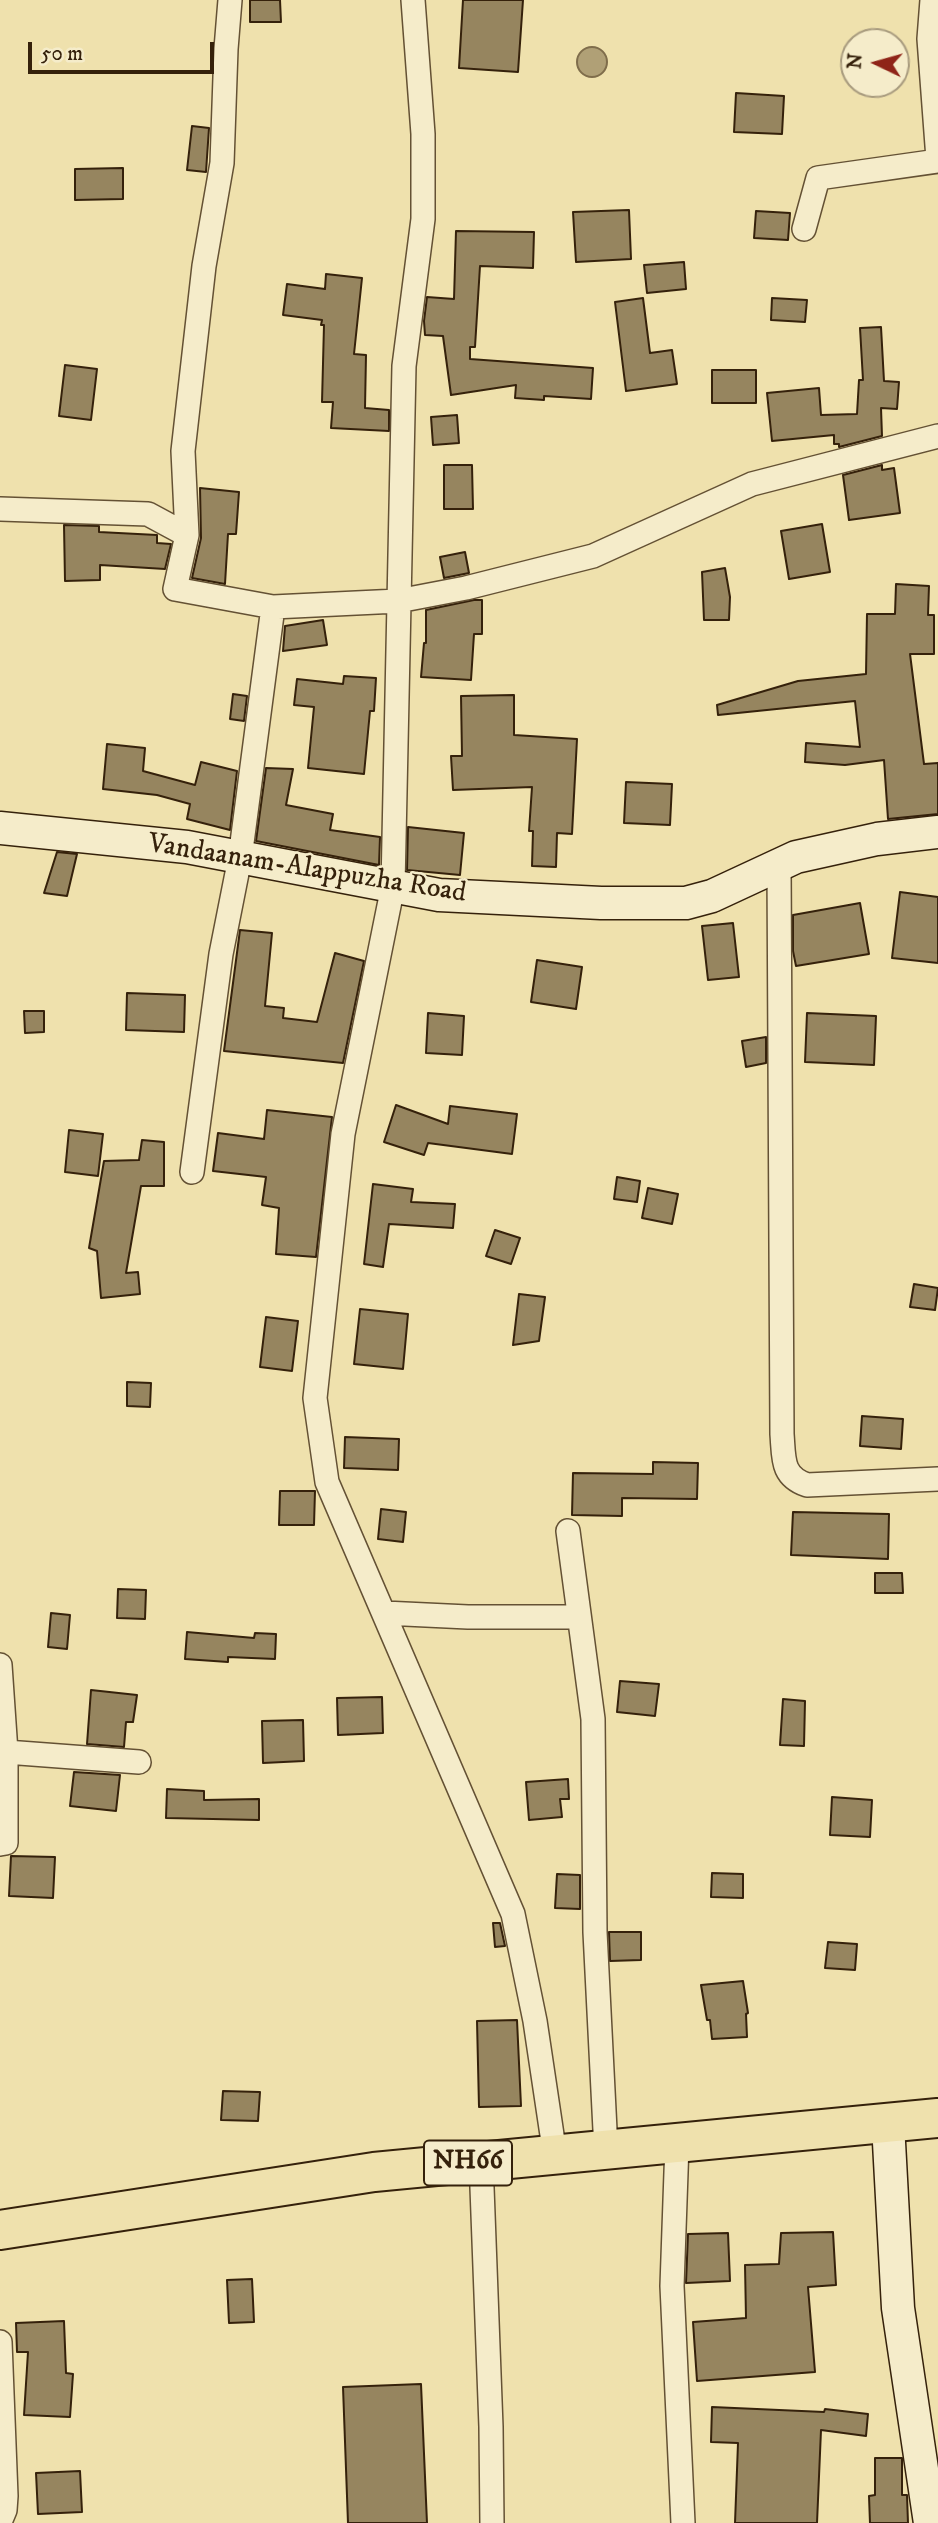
<!DOCTYPE html>
<style>
body{margin:0}
#map{position:relative;width:938px;height:2523px;overflow:hidden;background:#efe1ad;font-family:"IM FELL DW Pica",serif}
canvas{display:block}
.north{position:absolute;left:840px;top:28px;width:70px;height:70px;box-sizing:border-box;background:#f5ecca;border:2px solid #a89b7e;border-radius:50%;rotate:275deg;font-size:19px;font-weight:700;line-height:28px;text-align:center;color:#35210b}
.north::after{content:'';display:block;margin:auto;width:24px;height:32px;background:#8f2418;clip-path:polygon(50% 0,100% 100%,50% 72%,0 100%)}
.scale{position:absolute;left:28px;top:42px;width:186px;height:32px;box-sizing:border-box;border:4px solid #35210b;border-top:0;padding-left:9px;font-size:21px;line-height:24px;white-space:nowrap;color:#35210b;-webkit-text-stroke:5px #f5ecca;paint-order:stroke}
</style>
<div id="map">
<canvas width="938" height="2523"></canvas>
<div class="north">N</div>
<div class="scale">50 m</div>
</div>
<script>
const ctx = document.querySelector('canvas').getContext('2d');
ctx.lineJoin = 'round';
function fillPath(path, color) { ctx.fillStyle = color; ctx.fill(path, 'evenodd'); }
function strokePath(path, color, width, dash) { ctx.strokeStyle = color; ctx.lineWidth = width; ctx.lineCap = dash ? 'butt' : 'round'; ctx.setLineDash(dash || []); ctx.stroke(path); }
function label(font, color, halo, rows, align = 'center') {
  ctx.font = font + ' "IM FELL DW Pica",serif'; ctx.lineWidth = 5; ctx.setLineDash([]); ctx.textBaseline = 'middle'; ctx.strokeStyle = halo; ctx.fillStyle = color; for (const [text, x, y, turn = 0] of rows) {
    ctx.save(); ctx.translate(x, y); ctx.rotate((+turn || 0) * Math.PI / 180); ctx.textAlign = isNaN(turn) ? turn : align; if (halo) ctx.strokeText(text, 0, 0); ctx.fillText(text, 0, 0); ctx.restore();
  }
}
const water = new Path2D(`
 M577 62a15 15 0 1 1 30 0a15 15 0 1 1-30 0Z`);
fillPath(water, '#b0a076');
strokePath(water, '#7f6d4b', 2);
const building = new Path2D(`
 M250 0H280L281 22H250Z
 M463 0H523L518 72 459 68Z
 M736 93 784 96 782 134 734 132Z
 M192 126 209 128 206 172 187 170Z
 M123 168V199L75 200V169Z
 M629 210 631 259 576 262 573 212Z
 M756 211 790 213 788 240 754 238Z
 M456 231 534 232 533 268 480 266 475 347H470V359L593 368 591 399 544 396V400L515 398 516 385 451 395 443 336 425 335 424 321 427 297 454 299Z
 M684 262 686 289 647 293 644 265Z
 M326 274 362 278 354 354 366 355 365 408 389 410V431L331 428 333 402H322L324 325H321L322 320 283 315 287 284 325 289Z
 M643 298 650 353 672 350 677 384 626 391 615 302Z
 M772 298 807 300 805 322 771 320Z
 M881 327 884 381 899 382 897 409 881 408 882 436 839 447V444H834V435L772 441 767 393 819 388 821 415 857 414 859 380H863L860 328Z
 M65 365 97 369 91 420 59 416Z
 M712 370H756V403H712Z
 M457 415 459 443 433 445 431 417Z
 M444 465H472L473 509H444Z
 M882 465V470L894 468 900 513 849 520 843 475Z
 M200 488 239 492 236 534H228L225 584 192 578 201 538Z
 M822 524 830 572 789 579 781 531Z
 M64 525 99 526V532L157 535V543L171 544 165 569 100 565V580L65 581Z
 M465 552 469 573 444 578 440 557Z
 M725 568 730 597 729 620H704L702 572Z
 M896 584 929 586 928 615H934V654H910L924 764 938 763V814L888 819 884 760 845 765 805 762 806 743 860 747 855 701 718 715 717 705 798 681 866 674 867 614H895Z
 M474 600H482V634H474L471 680 421 677 424 643H426V610Z
 M323 620 327 645 283 651 285 626Z
 M344 676 376 678 374 711H370L364 774 308 768 314 707 294 705 297 679 343 684Z
 M233 694 247 696 244 721 230 719Z
 M514 695V735L577 739 572 834 557 833 556 867 532 866 533 831H529L532 787 453 790 451 756H462L461 696Z
 M107 744 145 748 143 771 195 785 201 762 237 771 230 830 187 819 190 804 157 795 103 789Z
 M266 768 293 769 286 805 333 814 330 830 380 837 379 865 256 841Z
 M626 782 672 784 670 825 624 823Z
 M408 827 464 833 460 875 407 870Z
 M57 852 77 854 67 896 44 893Z
 M900 892 938 897V963L892 958Z
 M860 903 869 954 796 966 793 951V915Z
 M733 923 739 977 708 980 702 926Z
 M240 930 272 933 265 1006 284 1008 283 1018 317 1022 335 953 364 961 343 1063 224 1051Z
 M537 960 582 967 576 1009 531 1002Z
 M127 993 185 995 184 1032 126 1030Z
 M24 1011H44V1032L25 1033Z
 M428 1013 464 1016 462 1055 426 1053Z
 M807 1013 876 1016 874 1065 805 1062Z
 M766 1037V1063L746 1067 742 1041Z
 M396 1105 448 1124 450 1106 517 1114 512 1154 428 1143 424 1155 384 1142Z
 M267 1110 332 1117 316 1257 276 1254 279 1208 262 1205 266 1177 213 1171 218 1133 264 1139Z
 M69 1130 103 1134 98 1176 65 1172Z
 M142 1140 164 1142V1186H141L126 1273 138 1272 140 1294 101 1298 97 1251 89 1248 104 1161 139 1160Z
 M617 1177 640 1181 637 1202 614 1199Z
 M373 1184 413 1189 411 1202 455 1204 453 1228 389 1224 383 1267 364 1264Z
 M648 1188 678 1194 672 1224 642 1218Z
 M495 1230 520 1238 511 1264 486 1256Z
 M914 1284 938 1288 935 1310 910 1307Z
 M519 1294 545 1297 539 1341 513 1345Z
 M360 1309 408 1314 403 1369 354 1364Z
 M266 1317 298 1321 292 1371 260 1367Z
 M127 1382 151 1383 150 1407 127 1406Z
 M862 1416 903 1419 901 1449 860 1446Z
 M345 1437 399 1439 398 1470 344 1468Z
 M653 1462 698 1463 697 1499 622 1498V1516L572 1515 573 1473 653 1474Z
 M280 1491H315L314 1525H279Z
 M381 1509 406 1512 403 1542 378 1539Z
 M793 1512 889 1514 888 1559 791 1555Z
 M875 1573H902L903 1593H875Z
 M118 1589 146 1590 145 1619 117 1618Z
 M51 1613 70 1615 67 1649 48 1647Z
 M187 1632 254 1638 255 1633 276 1634 275 1659 228 1657V1662L185 1659Z
 M620 1681 659 1684 655 1716 617 1712Z
 M91 1690 137 1695 133 1722H126L124 1747 87 1744Z
 M382 1697 383 1733 338 1735 337 1698Z
 M783 1699 805 1701 804 1746 780 1745Z
 M303 1720 304 1761 263 1763 262 1721Z
 M74 1772 120 1775 116 1811 70 1806Z
 M568 1779 569 1799H560L562 1817 529 1820 526 1782Z
 M167 1789 204 1791V1800L259 1799V1820L166 1818Z
 M832 1797 872 1800 870 1837 830 1835Z
 M11 1856 55 1857 53 1898 9 1896Z
 M712 1873 743 1874V1898L711 1897Z
 M557 1874 580 1875V1909L555 1908Z
 M493 1923H500L505 1946 495 1947Z
 M609 1932H641V1960L610 1961Z
 M828 1942 857 1944 855 1970 825 1968Z
 M743 1981 748 2013 746 2014 747 2037 712 2039 710 2020H707L701 1985Z
 M517 2020 521 2106 479 2107 477 2021Z
 M223 2091 260 2092 258 2121 221 2120Z
 M833 2232 836 2285 808 2287 815 2372 697 2381 693 2322 746 2318 745 2265 779 2264 781 2233Z
 M728 2233 730 2281 686 2283 688 2234Z
 M252 2279 254 2322 229 2323 227 2280Z
 M64 2321 66 2373 73 2374 70 2417 24 2415 28 2352H17L16 2323Z
 M421 2384 427 2523H348L343 2387Z
 M712 2407 824 2412 825 2409 868 2414 866 2436 821 2430 817 2523H735L738 2443 711 2442Z
 M875 2458H902V2495H907L908 2523H870L869 2496 875 2495Z
 M80 2471 82 2512 38 2514 36 2473Z`);
fillPath(building, '#96855f');
strokePath(building, '#35210b', 2);
const street = new Path2D(`
 M413 0 423 134V219L404 366 393 886 343 1134 315 1398 327 1482 513 1914 535 2021 555 2155
 M932 0 929 39 938 159
 M804 229 818 178 938 161
 M0 509 148 514 187 535 175 589 273 607 240 858 221 954 192 1172
 M187 535 183 451 204 266 222 163 226 49 230 0
 M273 607 398 601 466 588 593 556 752 484 938 436
 M779 865 782 1434C784 1458 781 1476 807 1485L938 1479
 M568 1531 593 1719 595 1932 606 2150
 M384 1613 468 1617H579
 M0 1665 6 1752
 M0 1844 6 1843V1752L139 1762
 M677 2144 672 2286 683 2523
 M481 2161 491 2427 492 2523
 M0 2342 6 2496 5 2510 0 2522`);
const secondary = new Path2D(`
 M0 828 187 847 439 895 601 903H686L712 896 796 857 877 839 938 832
 M888 2124 898 2308 930 2523`);
const highway = new Path2D(`
 M0 2230 374 2172 938 2118`);
strokePath(street, '#645134', 26);
strokePath(secondary, '#35210b', 35);
strokePath(highway, '#35210b', 42);
strokePath(street, '#f5ecca', 23);
strokePath(secondary, '#f5ecca', 32);
strokePath(highway, '#efe1ad', 38);
for (const [x, y, w] of [
 [468,2163,88]
]) { const box = new Path2D(); box.roundRect(x - w / 2, y - 22.5, w, 45, 5); ctx.fillStyle = '#f5ecca'; ctx.fill(box); strokePath(box, '#35210b', 2); }
label('bold 26px', '#35210b', null, [
 ["NH66",468,2163]
]);
label('28px', '#35210b', '#f5ecca', [
 ["Vandaanam-Alappuzha Road",307,870,9]
]);
</script>
